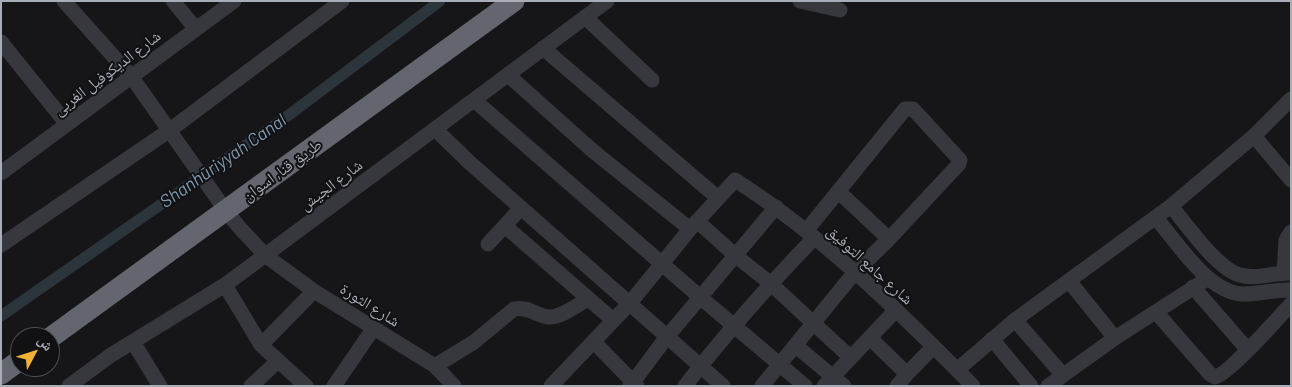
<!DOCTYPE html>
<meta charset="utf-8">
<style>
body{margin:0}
#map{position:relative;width:1292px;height:387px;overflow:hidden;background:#161618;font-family:Barlow,"Noto Naskh Arabic",sans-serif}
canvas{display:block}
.frame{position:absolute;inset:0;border:2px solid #a8adb8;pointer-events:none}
.north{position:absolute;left:10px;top:327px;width:50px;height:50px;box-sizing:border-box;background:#111113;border:1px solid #4d4f55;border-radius:50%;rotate:50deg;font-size:14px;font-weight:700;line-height:20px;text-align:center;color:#a8adb8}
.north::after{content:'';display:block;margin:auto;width:18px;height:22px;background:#f2b134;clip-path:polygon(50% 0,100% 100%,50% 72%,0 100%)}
</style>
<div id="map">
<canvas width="1292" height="387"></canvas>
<div class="frame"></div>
<div class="north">ش</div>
</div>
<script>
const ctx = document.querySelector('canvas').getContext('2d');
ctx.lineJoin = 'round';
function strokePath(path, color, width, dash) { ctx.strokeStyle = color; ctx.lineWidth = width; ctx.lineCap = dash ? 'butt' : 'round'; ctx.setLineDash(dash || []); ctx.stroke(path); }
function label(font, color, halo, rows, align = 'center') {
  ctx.font = font + ' Barlow,"Noto Naskh Arabic",sans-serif'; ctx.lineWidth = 4; ctx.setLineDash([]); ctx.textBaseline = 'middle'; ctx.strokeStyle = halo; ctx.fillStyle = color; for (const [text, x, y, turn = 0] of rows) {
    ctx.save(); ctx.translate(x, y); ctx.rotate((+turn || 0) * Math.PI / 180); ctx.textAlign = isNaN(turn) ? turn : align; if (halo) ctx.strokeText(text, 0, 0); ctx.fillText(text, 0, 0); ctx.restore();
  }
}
strokePath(new Path2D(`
 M1 316 289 115 440 1`), '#2c353c', 11);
strokePath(new Path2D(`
 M64 1 131 76 226 211 239 227 266 256 314 291 435 366 454 386
 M173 1 196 29
 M800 1 840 10
 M585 17 652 80
 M1 42 67 124
 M543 48 718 198
 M508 75 593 151 690 229
 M474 100 700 297 805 386
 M435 129 469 162 723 386
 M1254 136 1291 180
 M1 173 234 1
 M839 192 889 239
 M1171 206C1187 225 1217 269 1240 275 1256 280 1274 272 1291 273
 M1156 218C1177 242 1207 291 1241 294 1257 295 1274 289 1291 290
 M697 221 736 256 770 283 850 357
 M505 226 613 320
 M488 244 521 208
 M1 245 170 130 342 1
 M1284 273 1286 240 1291 232
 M1069 281 1115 338
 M225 285 261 345
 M1193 287 1248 350
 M1156 312 1210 374 1215 377C1228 375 1279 317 1291 304
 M1015 320 1063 375
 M870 338 907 374 897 386
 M992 339 1031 386
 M133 342 160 386
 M594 342 637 386
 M796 346 844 386
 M435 366 474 342 514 309C527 306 536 315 548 317 561 318 577 305 588 299
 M957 370 1015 320 1171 206 1254 136 1291 99
 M907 374 933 347
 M69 386 111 355 225 285 607 1
 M251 386 278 361
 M306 386 261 345 314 291
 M334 386 373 329
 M551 386 630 303 690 229 735 180C823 236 899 311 973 386
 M630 386 666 338 776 207
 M685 386C725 334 769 285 814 238
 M762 386 855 272 889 239 959 164 960 160 913 109H905L806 231
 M824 386 895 311
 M1048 386 1115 338 1207 279`), '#37383d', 15);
strokePath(new Path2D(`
 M50 338 514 1
 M1 374 20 360`), '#63666e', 21);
label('16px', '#a8adb8', '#111113', [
 ["شارع الديكوفيل الغربى",107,73,-37],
 ["طريق قنا, اسوان",282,170,-36],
 ["شارع الجيش",331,185,-37],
 ["شارع جامع التوفيق",870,265,42],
 ["شارع الثورة",370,305,32]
]);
label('italic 18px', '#7f9bb3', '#111113', [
 ["Shanhūriyyah Canal",223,161,-35]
]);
</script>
